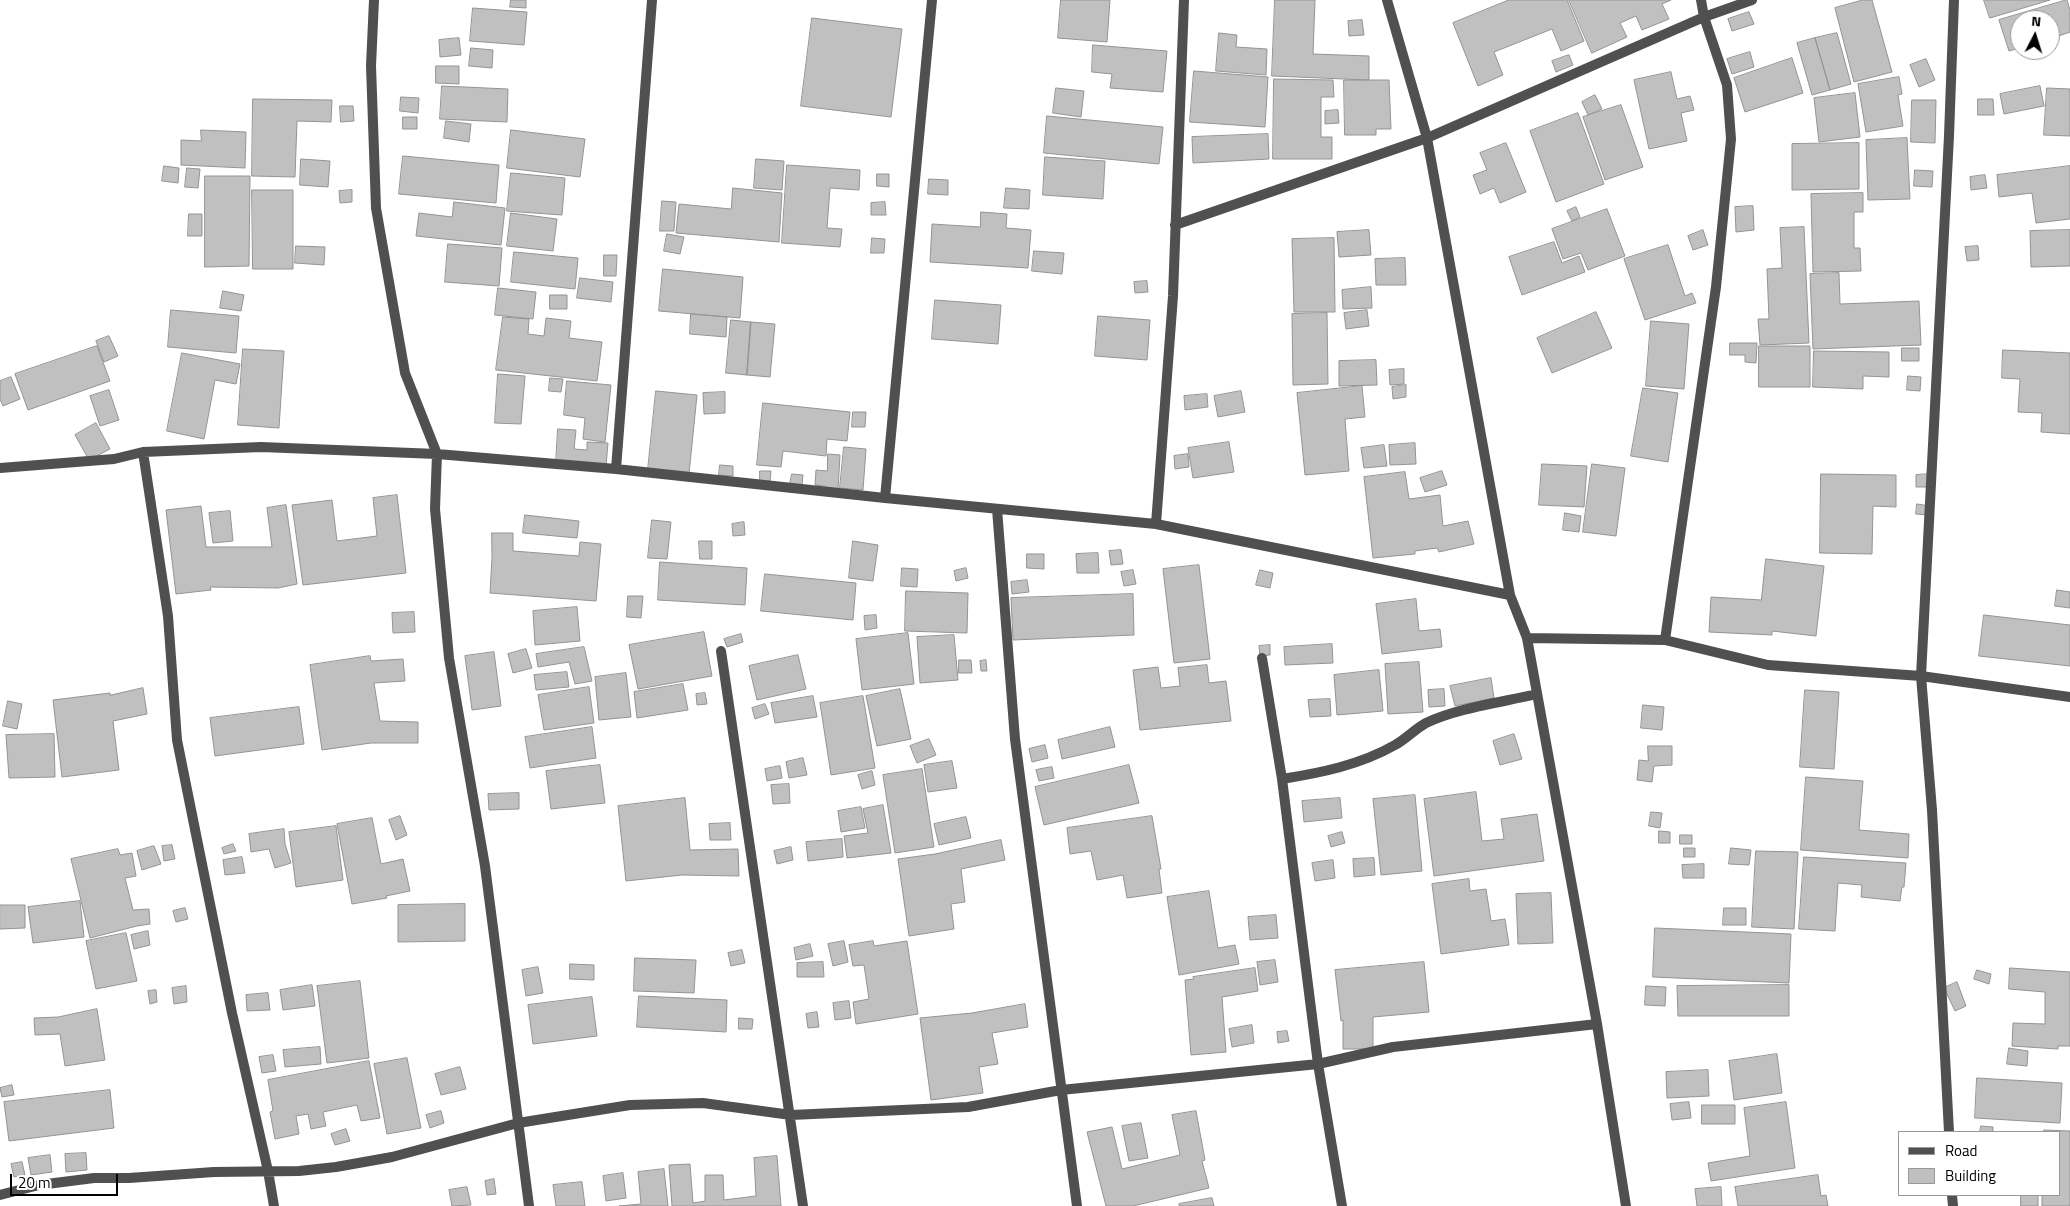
<!DOCTYPE html>
<style>
body{margin:0}
#map{position:relative;width:2070px;height:1206px;overflow:hidden;background:#fff;font-family:"Titillium Web",sans-serif}
canvas{display:block}
.legend{position:absolute;left:1898px;top:1131px;width:162px;height:65px;box-sizing:border-box;background:#fff;border:1px solid #999;margin:0;padding:6px 9px;list-style:none;font-size:15px;color:#000}
.legend li{display:flex;align-items:center;gap:10px;height:25px}
.legend b{width:25px;border:1px solid #999}
.north{position:absolute;left:2010px;top:10px;width:50px;height:50px;box-sizing:border-box;background:#fff;border:1px solid #999;border-radius:50%;rotate:5deg;font-size:14px;font-weight:700;line-height:20px;text-align:center;color:#000}
.north::after{content:'';display:block;margin:auto;width:18px;height:22px;background:#000;clip-path:polygon(50% 0,100% 100%,50% 72%,0 100%)}
.scale{position:absolute;left:10px;top:1174px;width:108px;height:22px;box-sizing:border-box;border:2px solid #000;border-top:0;padding-left:6px;font-size:15px;line-height:18px;white-space:nowrap;color:#000;-webkit-text-stroke:4px #fff;paint-order:stroke}
</style>
<div id="map">
<canvas width="2070" height="1206"></canvas>
<ul class="legend">
<li><b style="height:6px;background:#505050"></b>Road</li>
<li><b style="height:14px;background:#c0c0c0"></b>Building</li>
</ul>
<div class="north">N</div>
<div class="scale">20 m</div>
</div>
<script>
const ctx = document.querySelector('canvas').getContext('2d');
ctx.lineJoin = 'round';
function fillPath(path, color) { ctx.fillStyle = color; ctx.fill(path, 'evenodd'); }
function strokePath(path, color, width, dash) { ctx.strokeStyle = color; ctx.lineWidth = width; ctx.lineCap = dash ? 'butt' : 'round'; ctx.setLineDash(dash || []); ctx.stroke(path); }
const building = new Path2D(`
 M511 0H526V8L510 7Z
 M1061 0H1110L1107 42 1058 38Z
 M1275 0H1315L1313 54 1369 56V80L1272 76Z
 M1509 0H1567L1584 41 1561 51 1552 29 1494 52 1503 75 1478 86 1453 23Z
 M1569 0H1671L1662 4 1669 19 1642 30 1636 16 1620 23 1627 37 1592 53Z
 M1863 0H1872L1892 72 1854 82 1835 8Z
 M1984 0H2050L1990 18Z
 M2067 0 2070 10V32L2050 39V20H2020V48L2009 51 1999 20Z
 M473 8 527 12 524 45 470 41Z
 M1749 12 1754 24 1732 31 1728 19Z
 M812 18 902 29 891 117 801 106Z
 M1362 20 1364 35 1349 36 1348 21Z
 M1219 33 1237 35 1236 47 1267 49 1266 75 1216 71Z
 M1837 33 1851 84 1830 90 1815 38Z
 M459 38 461 55 440 57 439 40Z
 M1815 38 1830 90 1812 95 1797 43Z
 M1093 45 1167 51 1163 92 1110 88 1112 74 1092 72Z
 M471 48 493 50 492 68 469 66Z
 M1750 52 1754 67 1732 74 1727 59Z
 M1569 55 1573 65 1556 72 1552 61Z
 M1792 58 1803 93 1745 112 1734 78Z
 M1926 59 1935 80 1919 87 1910 65Z
 M436 66H459V84L436 83Z
 M1194 71 1268 77 1265 127 1190 122Z
 M1671 72 1677 99 1690 96 1694 110 1681 113 1687 141 1649 149 1634 80Z
 M1899 77 1902 94 1898 95 1903 126 1866 132 1858 84Z
 M1274 79 1333 80 1334 97H1321V137H1332V159H1273Z
 M1344 80H1389L1391 129H1376V135H1345Z
 M442 86 508 89 507 122 440 119Z
 M2040 86 2044 106 2004 114 2000 94Z
 M1056 88 1084 91 1081 117 1053 113Z
 M2047 88 2070 89V136L2044 135Z
 M1855 93 1860 137 1819 142 1814 98Z
 M1595 95 1602 109 1588 115 1582 102Z
 M401 97 419 98 418 113 400 111Z
 M253 99 332 100 331 122 297 121 295 177 252 176Z
 M1978 99H1993L1994 115H1978Z
 M1912 100H1936L1935 143 1911 142Z
 M1621 105 1643 167 1605 180 1583 117Z
 M340 106H353L354 121 341 122Z
 M1338 110 1339 123 1325 124V111Z
 M1578 113 1604 184 1556 202 1530 131Z
 M1047 116 1163 127 1159 164 1044 153Z
 M403 117H417V129H403Z
 M446 121 471 124 469 142 444 138Z
 M201 130 246 132 245 168 181 165V140L201 141Z
 M511 130 585 139 580 177 507 168Z
 M1268 134 1269 159 1193 163 1192 137Z
 M1907 138 1910 199 1868 200 1866 140Z
 M1506 143 1526 192 1500 203 1494 188 1480 194 1473 175 1487 170 1480 153Z
 M1859 143V189L1792 190V144Z
 M403 156 499 165 496 203 399 194Z
 M1045 157 1105 161 1103 199 1043 195Z
 M301 159 330 161 328 187 300 185Z
 M756 159 784 161 782 190 754 188Z
 M787 165 860 170 859 190 830 188 827 228 842 229 840 247 782 243Z
 M164 166 179 168 178 183 162 181Z
 M2070 166V219L2036 223 2032 193 1999 197 1997 175Z
 M187 168 200 169 198 188 185 187Z
 M1915 170 1933 171 1932 187 1914 186Z
 M511 173 565 178 562 215 507 211Z
 M877 174H889V187L877 186Z
 M1985 175 1987 188 1971 190 1970 177Z
 M205 176H250L249 266 205 267Z
 M929 179 948 180V195L928 194Z
 M733 188 782 193 779 242 676 233 679 204 731 209Z
 M1006 188 1030 190 1029 209 1004 208Z
 M252 190H293V269H253Z
 M352 190V202L340 203 339 191Z
 M1863 193V212H1854V248H1860L1861 271 1813 272 1811 194Z
 M662 201 676 202 674 231H660Z
 M454 202 505 208 501 245 416 236 419 213 452 217Z
 M885 202 886 215H871V203Z
 M1753 206 1754 230 1736 232 1735 207Z
 M1576 207 1580 217 1572 221 1567 211Z
 M1607 209 1625 256 1588 270 1581 253 1563 259 1552 229Z
 M981 212 1007 214 1006 228 1031 230 1028 268 930 262 932 224 980 227Z
 M511 213 557 219 553 251 507 246Z
 M189 214H202V236H188Z
 M1804 227 1809 343 1760 345 1758 319H1769L1767 269 1782 268 1780 228Z
 M1369 230 1371 255 1339 257 1337 232Z
 M1703 230 1708 245 1693 250 1688 236Z
 M2070 230V266L2031 267 2030 231Z
 M667 234 684 237 680 254 664 251Z
 M872 238 885 239 884 253H871Z
 M1334 238 1335 312H1294L1292 239Z
 M1554 242 1562 263 1579 256 1585 272 1522 295 1509 257Z
 M448 244 502 248 499 286 445 282Z
 M1668 245 1685 296 1692 293 1696 303 1645 320 1624 259Z
 M296 246 325 247 324 265 295 263Z
 M1978 246 1979 260 1967 261 1965 247Z
 M1034 251 1064 253 1062 274 1032 271Z
 M514 252 578 258 575 289 511 282Z
 M604 255H617L616 276H604Z
 M1405 258 1406 285H1376L1375 259Z
 M663 269 743 277 740 318 659 311Z
 M1839 273 1840 304 1919 301 1921 345 1813 349 1810 274Z
 M580 278 613 282 611 302 577 298Z
 M1147 281 1148 292 1135 293 1134 282Z
 M1371 287 1372 308 1343 309 1342 290Z
 M498 288 536 292 533 319 495 315Z
 M223 291 244 295 241 311 220 308Z
 M550 295H567V309H550Z
 M935 300 1001 305 998 344 932 339Z
 M171 310 239 316 236 353 168 347Z
 M1367 310 1369 326 1346 329 1344 313Z
 M1596 312 1612 348 1552 373 1537 338Z
 M1327 313 1328 384 1293 385 1292 314Z
 M691 314 727 317 726 337 690 334Z
 M1098 316 1150 320 1147 360 1095 356Z
 M503 317 529 319 528 334 544 336 546 318 571 321 569 338 602 342 597 381 496 370Z
 M731 320 751 322 747 375 726 373Z
 M1651 321 1689 324 1684 389 1646 386Z
 M751 322 775 324 770 377 747 375Z
 M109 336 118 356 104 362 96 341Z
 M1730 343H1757L1756 363 1745 362V355H1730Z
 M97 346 110 381 28 410 15 374Z
 M1759 346H1810V387H1759Z
 M1902 348H1919V361H1902Z
 M243 349 284 351 279 428 238 425Z
 M2003 350 2070 353V434L2041 432 2042 413 2018 412 2020 379 2002 378Z
 M1814 351 1889 352V377L1863 376V389L1813 387Z
 M182 353 240 364 236 384 215 380 204 439 167 431Z
 M1376 360 1377 385 1339 386V361Z
 M1404 369V384L1390 385 1389 370Z
 M498 374 525 376 521 424 495 423Z
 M1908 376 1921 377 1920 391 1907 390Z
 M11 377 20 399 3 406 0 399V381Z
 M550 378 563 379 561 392 549 391Z
 M567 381 611 385 605 442 583 439 585 418 564 415Z
 M1406 385V397L1393 399 1392 387Z
 M1362 386 1365 417 1345 419 1349 471 1305 475 1297 393Z
 M1643 388 1678 393 1668 462 1631 456Z
 M109 390 119 420 100 426 90 396Z
 M656 391 697 395 689 474 648 470Z
 M1241 391 1245 412 1218 417 1214 396Z
 M725 392V413L704 414 703 393Z
 M1207 394 1208 407 1185 410 1184 396Z
 M763 403 850 412 847 441 827 439 826 456 783 451 781 467 757 465Z
 M853 412H866L865 427H852Z
 M96 423 110 449 89 460 75 435Z
 M558 429 576 430 574 449 587 450V442L608 443 606 466 556 463Z
 M1229 442 1234 472 1193 478 1188 448Z
 M1415 443 1416 464 1390 465 1389 445Z
 M1384 445 1387 466 1364 468 1361 448Z
 M844 447 866 449 863 490 840 488Z
 M828 454 840 455 838 490 826 489 825 486 815 485 816 470 827 471Z
 M1188 454 1189 467 1175 469 1174 456Z
 M1542 464 1587 466 1584 507 1539 505Z
 M1592 464 1625 468 1616 536 1583 532Z
 M720 465 733 466V476L719 475Z
 M760 471H771L770 482 760 481Z
 M1442 471 1447 485 1425 492 1420 478Z
 M1405 472 1409 499 1440 495 1443 526 1468 521 1474 544 1439 552 1437 548 1415 551V554L1373 558 1364 477Z
 M792 474 803 475 802 485 790 484Z
 M1821 474 1896 475V507L1873 506 1872 554 1820 553Z
 M1931 474V487H1916V475Z
 M397 495 406 573 303 585 292 505 332 500 337 541 377 536 373 498Z
 M1917 504 1930 506 1928 515 1916 514Z
 M286 505 297 584 278 588 210 587 211 590 176 594 166 510 201 506 206 547H272L267 508Z
 M230 511 233 541 213 543 209 513Z
 M1565 513 1581 516 1579 532 1563 530Z
 M525 515 579 521 577 538 523 533Z
 M652 520 671 522 667 559 648 558Z
 M744 522 745 535 733 536 732 524Z
 M492 533H513V551L579 556 580 542 601 544 596 601 490 593 492 558Z
 M699 541H712V559H700Z
 M853 541 878 545 873 581 849 578Z
 M1121 550 1123 564 1111 565 1109 551Z
 M1098 553 1099 573H1077L1076 554Z
 M1027 554H1044V569L1027 568Z
 M1766 559 1824 566 1816 636 1772 631V635L1709 632 1711 597 1761 600Z
 M660 562 747 568 745 605 658 600Z
 M1199 565 1210 659 1174 663 1163 569Z
 M902 568 918 569 917 587 901 586Z
 M966 568 968 578 956 581 954 571Z
 M1133 570 1136 584 1124 586 1121 572Z
 M1260 570 1273 573 1270 588 1256 585Z
 M765 574 856 583 853 620 761 611Z
 M1027 580 1029 592 1012 594 1011 582Z
 M2057 590 2070 592V608L2055 606Z
 M906 591 968 593 967 633 905 631Z
 M1133 594 1134 635 1013 640 1011 598Z
 M628 596H643L641 618 627 617Z
 M1416 599 1419 631 1440 629 1442 647 1382 654 1376 604Z
 M577 607 580 641 535 645 533 611Z
 M414 612 415 632 393 633 392 613Z
 M876 615 877 628 865 630 864 616Z
 M1984 615 2070 625V666L1979 656Z
 M704 632 712 676 638 689 629 645Z
 M908 633 914 684 862 690 856 639Z
 M741 634 743 642 727 647 724 639Z
 M954 635 958 680 920 683 917 637Z
 M1332 644 1333 663 1285 665 1284 647Z
 M1270 645V655L1260 656 1259 646Z
 M584 647 592 681 575 684 569 662 538 667 536 654Z
 M526 649 532 668 513 673 508 654Z
 M494 652 501 706 472 710 465 656Z
 M798 655 806 689 757 700 749 666Z
 M370 656 371 661 403 659 405 681 374 683 380 721 418 722V743H371L322 750 310 665Z
 M959 660H971L972 673H959Z
 M986 660 987 671H981L980 661Z
 M1419 662 1423 712 1388 714 1385 664Z
 M1207 665 1209 683 1226 681 1231 721 1140 730 1133 670 1158 667 1161 688 1180 686 1178 668Z
 M1379 670 1383 711 1337 715 1334 675Z
 M567 672 569 687 536 690 534 675Z
 M626 673 631 717 599 720 595 677Z
 M1491 678 1494 698 1455 706 1450 686Z
 M683 684 688 710 637 718 634 692Z
 M589 687 594 723 544 730 538 695Z
 M143 688 147 714 113 721 119 770 62 777 53 700 110 693V695Z
 M900 689 911 739 877 746 866 696Z
 M1444 689 1445 706 1429 707 1428 690Z
 M1805 690 1839 692 1834 769 1800 767Z
 M705 693 707 704 697 705 696 694Z
 M813 696 817 717 775 723 771 703Z
 M863 696 875 768 831 775 820 703Z
 M1330 699 1331 716 1310 717 1308 700Z
 M8 701 22 704 17 729 3 726Z
 M765 704 769 714 755 719 752 708Z
 M1643 705 1664 707 1662 730 1641 728Z
 M299 707 304 744 215 756 210 718Z
 M592 727 596 758 530 768 525 737Z
 M1110 727 1115 747 1062 759 1058 740Z
 M54 734 55 777 9 778 6 735Z
 M1514 734 1522 759 1500 765 1493 741Z
 M929 739 936 755 917 763 910 746Z
 M1045 745 1048 758 1032 762 1029 749Z
 M1648 746H1672V765L1654 766 1652 782 1637 780 1639 760 1648 761Z
 M803 758 807 775 789 778 786 762Z
 M952 761 957 788 928 792 924 765Z
 M600 765 605 803 551 809 546 771Z
 M1129 765 1139 803 1044 825 1035 787Z
 M780 766 782 778 767 781 765 769Z
 M1052 767 1054 778 1039 781 1036 770Z
 M922 769 934 847 895 853 883 775Z
 M872 771 875 785 862 789 858 775Z
 M1806 777 1863 781 1859 830 1909 834 1908 858 1801 850Z
 M789 784 790 803 773 804 771 785Z
 M1476 792 1482 841 1504 839 1501 819 1537 814 1544 861 1434 876 1424 799Z
 M519 793V809L489 810 488 794Z
 M1415 795 1422 871 1381 875 1373 799Z
 M685 798 690 850 738 849 739 876 682 875 626 881 618 806Z
 M1340 798 1342 818 1304 822 1302 801Z
 M883 805 891 853 847 858 844 836 868 833 863 809Z
 M861 807 865 828 841 832 838 811Z
 M1651 812 1662 813 1660 828 1649 826Z
 M400 816 407 835 396 840 389 820Z
 M1152 816 1161 869H1159L1162 893 1127 898 1123 875 1097 880 1091 851 1070 854 1067 828Z
 M966 817 971 838 939 845 934 824Z
 M372 818 381 864 403 859 410 891 386 896 387 898 352 904 337 824Z
 M730 823 731 840H710L709 824Z
 M336 826 343 880 296 887 289 832Z
 M284 829 285 844 291 863 275 868 269 849 251 852 249 834Z
 M1659 831 1670 832V843H1659Z
 M1342 832 1345 843 1331 847 1328 836Z
 M1680 835H1692V844H1680Z
 M842 839 843 857 808 861 806 842Z
 M1001 840 1005 860 961 869 965 902 951 904 954 929 909 936 898 859 935 854Z
 M233 844 236 851 224 854 222 848Z
 M172 845 175 859 164 861 162 846Z
 M154 846 161 864 142 870 137 851Z
 M791 847 793 860 777 864 774 851Z
 M1684 848H1695V857H1684Z
 M1731 848 1751 850 1749 865 1729 864Z
 M118 849 120 855 132 853 136 876 125 878 133 910 149 909 150 924 137 926 90 938 71 859Z
 M1756 851 1798 852 1794 929 1752 927Z
 M242 857 245 873 225 875 223 860Z
 M1804 857 1906 863 1904 887H1902L1900 901 1861 897 1862 885 1838 883 1835 931 1799 929Z
 M1374 858 1375 875 1354 877 1353 859Z
 M1333 860 1335 878 1315 881 1312 863Z
 M1704 864V878H1683L1682 865Z
 M1469 879 1470 891 1486 889 1491 921 1505 919 1509 945 1441 954 1432 884Z
 M1209 891 1218 948 1235 945 1239 964 1179 975 1167 897Z
 M1551 893 1553 943 1518 944 1516 894Z
 M80 901 84 937 33 943 28 907Z
 M465 904V941L398 942V905Z
 M0 905H25V928L0 929Z
 M185 908 188 919 176 922 173 911Z
 M1724 908H1746V925H1723Z
 M1276 915 1278 938 1250 940 1248 917Z
 M1655 928 1791 934 1789 983 1653 977Z
 M148 931 150 945 134 949 131 935Z
 M126 933 137 981 96 989 86 941Z
 M844 941 848 962 833 966 828 944Z
 M873 941 874 946 907 941 918 1014 856 1024 853 1002 869 999 864 965 853 966 849 945Z
 M810 944 813 956 796 960 794 948Z
 M742 950 745 963 731 966 728 953Z
 M635 958 696 960 694 993 634 991Z
 M1275 960 1278 982 1260 985 1257 962Z
 M823 962 824 977H797V963Z
 M1424 962 1429 1012 1373 1017V1049H1343V1020L1341 1021 1335 970Z
 M570 964 594 965V980L570 979Z
 M538 967 543 993 526 996 522 970Z
 M1255 968 1258 991 1222 997 1226 1052 1191 1055 1185 980 1194 979 1193 977Z
 M2010 968 2070 972V1046H2058V1049L2012 1046 2013 1023 2045 1024V992L2009 989Z
 M1977 970 1991 974 1989 984 1974 979Z
 M360 981 369 1058 327 1063 317 986Z
 M1957 982 1966 1006 1955 1011 1944 988Z
 M312 985 315 1006 283 1010 280 990Z
 M1789 985V1016H1678L1677 986Z
 M186 986 187 1002 174 1004 172 988Z
 M1646 986 1666 987 1665 1006 1645 1005Z
 M156 990 157 1002 150 1004 148 991Z
 M268 993 270 1010 247 1011 246 995Z
 M639 996 727 1000 726 1032 637 1027Z
 M592 997 597 1036 533 1044 528 1005Z
 M849 1001 851 1018 835 1020 833 1003Z
 M1025 1004 1028 1027 992 1033 998 1064 979 1067 983 1093 931 1100 920 1018 972 1013Z
 M97 1009 105 1060 65 1066 60 1034 35 1035 34 1018 58 1017Z
 M817 1012 819 1027 808 1028 806 1014Z
 M739 1018 753 1019 752 1029H739Z
 M1252 1025 1254 1043 1232 1047 1229 1029Z
 M1287 1031 1289 1041 1278 1043 1277 1032Z
 M320 1047 321 1064 285 1067 283 1050Z
 M2009 1048 2028 1051 2027 1066 2007 1064Z
 M1777 1054 1782 1093 1734 1100 1729 1061Z
 M273 1055 276 1071 262 1073 259 1057Z
 M407 1058 421 1128 387 1134 374 1064Z
 M369 1061 380 1118 361 1121 357 1105 323 1112 326 1126 311 1129 308 1114 296 1116 299 1134 275 1139 270 1112 273 1111 268 1080Z
 M460 1067 466 1089 441 1095 435 1074Z
 M1708 1070 1709 1096 1667 1098 1666 1072Z
 M1977 1078 2062 1083 2060 1123 1975 1118Z
 M12 1085 14 1095 2 1097 0 1088Z
 M110 1090 114 1128 9 1141 4 1102Z
 M1689 1102 1691 1118 1672 1120 1670 1104Z
 M1786 1102 1795 1168 1711 1181 1708 1163 1750 1156 1744 1108Z
 M1702 1105H1735V1124H1702Z
 M441 1111 444 1123 430 1128 426 1115Z
 M1196 1111 1205 1160 1202 1161 1209 1188 1133 1206H1106L1087 1132 1112 1127 1122 1169 1180 1155 1172 1115Z
 M1141 1123 1148 1158 1129 1161 1122 1126Z
 M1981 1126 1993 1127V1132H1980Z
 M346 1129 350 1141 335 1145 331 1134Z
 M2044 1130 2070 1131V1206H2042V1195H2059V1132H2044Z
 M86 1153 87 1170 66 1172 65 1154Z
 M50 1155 52 1172 31 1175 28 1158Z
 M777 1156 781 1206H672L669 1165 690 1164 693 1203 705 1201V1175H723L724 1200 756 1196 754 1158Z
 M22 1162 25 1175 14 1177 11 1164Z
 M664 1169 668 1206H619L641 1204 638 1172Z
 M623 1173 626 1198 606 1201 603 1176Z
 M1818 1175 1821 1196 1826 1195 1828 1206H1738L1735 1187Z
 M494 1179 496 1194 487 1195 485 1181Z
 M582 1182 585 1206H556L553 1185Z
 M467 1187 471 1205 452 1206 449 1190Z
 M1721 1187 1722 1206H1697L1695 1189Z
 M2021 1195H2038V1206H2021Z
 M1212 1198 1214 1206H1179V1204Z`);
fillPath(building, '#c0c0c0');
strokePath(building, '#949494', 1);
strokePath(new Path2D(`
 M374 0 371 66 376 208 405 373 437 454 435 509 449 658 485 866 529 1206
 M1387 0 1427 138 1510 595 1527 638 1597 1024 1626 1206
 M1175 225 1427 138 1704 17 1752 0
 M143 452 168 616 177 740 232 1013 268 1171 274 1206
 M0 468 114 459 143 452 261 447 437 454 616 469 885 498 1156 524 1510 595
 M616 469 652 0
 M885 498 932 0
 M997 509 1015 739 1077 1206
 M1156 524 1173 296 1184 0
 M1527 638 1665 640 1768 665 1921 676 2070 697
 M1665 640 1716 287 1731 139 1727 85 1704 17 1701 0
 M721 651 803 1206
 M1262 658 1282 779 1318 1064 1342 1206
 M1282 779C1320 773 1360 765 1395 745 1406 739 1415 729 1426 723 1457 708 1503 702 1537 694
 M1949 1132 1932 810 1921 676 1949 136 1954 0
 M0 1195 39 1185 94 1178H129L214 1172 299 1171 336 1167 392 1157 518 1123 630 1105 703 1103 791 1115 968 1107 1061 1090 1318 1064 1393 1047 1597 1024
 M1952 1195 1953 1206`), '#505050', 10);
</script>
